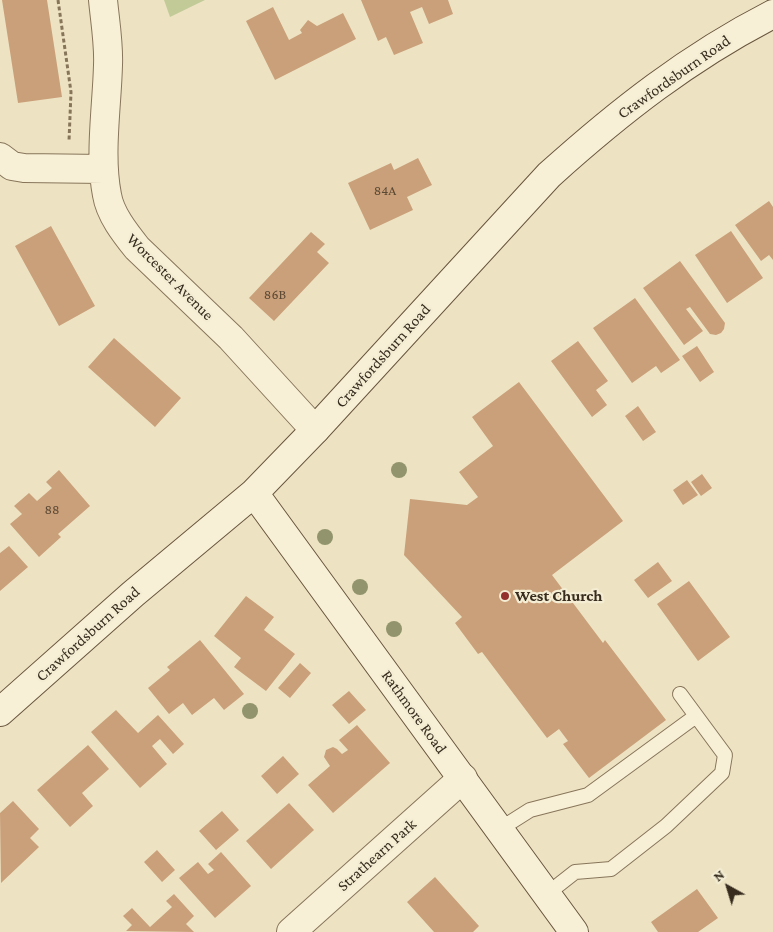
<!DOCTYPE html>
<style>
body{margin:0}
#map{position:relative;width:773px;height:932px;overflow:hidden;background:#ede3c3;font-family:"Crimson Pro",serif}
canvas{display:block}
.north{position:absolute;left:703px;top:862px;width:50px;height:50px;-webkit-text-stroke:4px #f4edd3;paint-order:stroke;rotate:321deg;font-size:14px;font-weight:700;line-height:20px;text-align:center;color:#372c1e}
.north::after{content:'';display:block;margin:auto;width:18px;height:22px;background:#372c1e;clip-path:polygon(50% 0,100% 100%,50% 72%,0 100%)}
</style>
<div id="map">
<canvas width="773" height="932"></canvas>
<div class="north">N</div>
</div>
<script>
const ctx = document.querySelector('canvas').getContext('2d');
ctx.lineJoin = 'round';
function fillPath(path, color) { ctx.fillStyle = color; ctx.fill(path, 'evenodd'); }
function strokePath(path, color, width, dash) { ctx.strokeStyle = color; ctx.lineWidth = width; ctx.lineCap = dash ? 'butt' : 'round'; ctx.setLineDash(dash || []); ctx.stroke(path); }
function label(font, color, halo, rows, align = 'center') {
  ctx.font = font + ' "Crimson Pro",serif'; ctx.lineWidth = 4.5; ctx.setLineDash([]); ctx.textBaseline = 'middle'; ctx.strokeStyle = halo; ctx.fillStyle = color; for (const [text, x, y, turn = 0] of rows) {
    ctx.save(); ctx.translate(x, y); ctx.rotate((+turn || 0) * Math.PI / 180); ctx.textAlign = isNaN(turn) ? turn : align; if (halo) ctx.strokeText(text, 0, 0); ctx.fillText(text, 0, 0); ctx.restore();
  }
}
fillPath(new Path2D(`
 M164 0H205L170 17Z`), '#c2cb98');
fillPath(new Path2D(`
 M2 0H47L62 97 18 103Z
 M361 0H448L453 14 429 24 422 7 410 12 423 43 394 55 386 37 378 41Z
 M273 7 289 40 302 33 300 30 308 20 317 26 343 13 356 39 275 80 246 21Z
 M418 158 432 185 407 197 413 210 370 230 348 183 391 163 394 170Z
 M769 201 773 207V260L769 255 761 261 735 225Z
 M51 226 95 306 59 326 15 246Z
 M731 231 763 278 727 303 695 255Z
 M311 232 325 244 317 252 329 263 274 321 249 298Z
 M680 261 725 323 724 329 721 333 716 335 710 334 690 307 686 309 703 331 684 345 643 288Z
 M635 298 680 360 661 373 656 366 632 383 593 328Z
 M114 338 181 398 155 427 88 367Z
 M578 341 608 381 596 390 607 405 592 417 551 361Z
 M697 346 714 372 700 382 682 356Z
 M519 382 623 521 552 575 603 643 605 640 666 720 589 778 563 744 568 741 559 729 547 738 482 652 478 654 455 623 462 617 404 555 410 499 467 505 478 497 459 472 493 446 472 417Z
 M638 406 656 432 643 441 625 416Z
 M59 470 90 506 58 534 61 537 39 557 10 524 22 514 14 506 29 493 37 501 52 488 46 482Z
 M702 474 712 488 701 496 691 482Z
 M687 480 698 495 683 505 673 490Z
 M9 546 28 567 0 591V553Z
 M658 562 672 581 648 598 634 580Z
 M689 581 730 637 698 661 657 604Z
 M246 596 274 617 264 630 295 654 266 691 234 667 241 658 214 636Z
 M200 640 244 694 224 710 214 698 192 715 183 703 169 714 148 688 170 670 167 667Z
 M300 663 311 673 290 698 278 688Z
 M349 691 366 710 349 724 332 705Z
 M116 710 138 733 158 715 184 744 173 754 160 739 152 746 167 764 140 788 91 732Z
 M357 725 390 763 333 813 308 785 330 766 324 757 326 750 333 747 337 749 342 754 348 750 339 740Z
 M88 745 109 769 82 793 93 806 70 827 37 790Z
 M283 756 299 774 277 794 261 776Z
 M13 801 39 829 30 838 39 847 1 883 0 813Z
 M289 803 314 830 271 869 246 841Z
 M222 811 239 830 216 850 199 831Z
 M157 850 175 870 162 882 144 862Z
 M221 852 251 886 215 918 179 878 198 862 208 874 214 870 208 864Z
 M435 877 479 926 473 932H434L407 902Z
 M697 889 718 918 698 932H658L651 922Z
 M174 894 194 916 186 924 194 932 126 931 132 925 123 916 132 908 150 927 172 907 166 901Z`), '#caa07a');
const lane = new Path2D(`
 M500 829 530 810 588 795 696 716
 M547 894 575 872 611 869 666 826 722 773 725 755 680 694`);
const street = new Path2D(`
 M103 0C105 21 109 44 108 65 107 106 99 155 107 195 110 214 125 233 137 248L231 338 315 430
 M0 157 12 166 24 168 104 169
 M291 932 463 778`);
const secondary = new Path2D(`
 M254 493 574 932
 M0 712 133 594 254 493 315 430 549 175C619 112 689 57 773 14`);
strokePath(lane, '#87755a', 16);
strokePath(street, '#87755a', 30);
strokePath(secondary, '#69563e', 30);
strokePath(new Path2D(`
 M58 0 71 92 69 141`), '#87755a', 3, [4, 2.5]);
strokePath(lane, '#f8f0d6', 14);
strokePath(street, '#f8f0d6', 28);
strokePath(secondary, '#f8f0d6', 28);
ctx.fillStyle = '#91946c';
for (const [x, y] of [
 [399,470],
 [325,537],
 [360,587],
 [394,629],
 [250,711]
]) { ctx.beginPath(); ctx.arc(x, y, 8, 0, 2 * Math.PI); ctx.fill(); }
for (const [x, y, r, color] of [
 [505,596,5,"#94312c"]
]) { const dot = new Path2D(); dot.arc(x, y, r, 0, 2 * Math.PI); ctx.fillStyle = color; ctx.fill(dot); strokePath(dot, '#f4edd3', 2); }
label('14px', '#5c4935', null, [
 ["84A",385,191],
 ["86B",275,295],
 ["88",52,510]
]);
label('16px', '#372c1e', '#f4edd3', [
 ["Crawfordsburn Road",674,77,-35],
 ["Worcester Avenue",170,277,45],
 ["Crawfordsburn Road",383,356,-48],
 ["Crawfordsburn Road",88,634,-42],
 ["Rathmore Road",414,712,54],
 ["Strathearn Park",377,855,-42]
]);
label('bold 16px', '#372c1e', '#f4edd3', [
 ["West Church",515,596]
], 'left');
</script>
